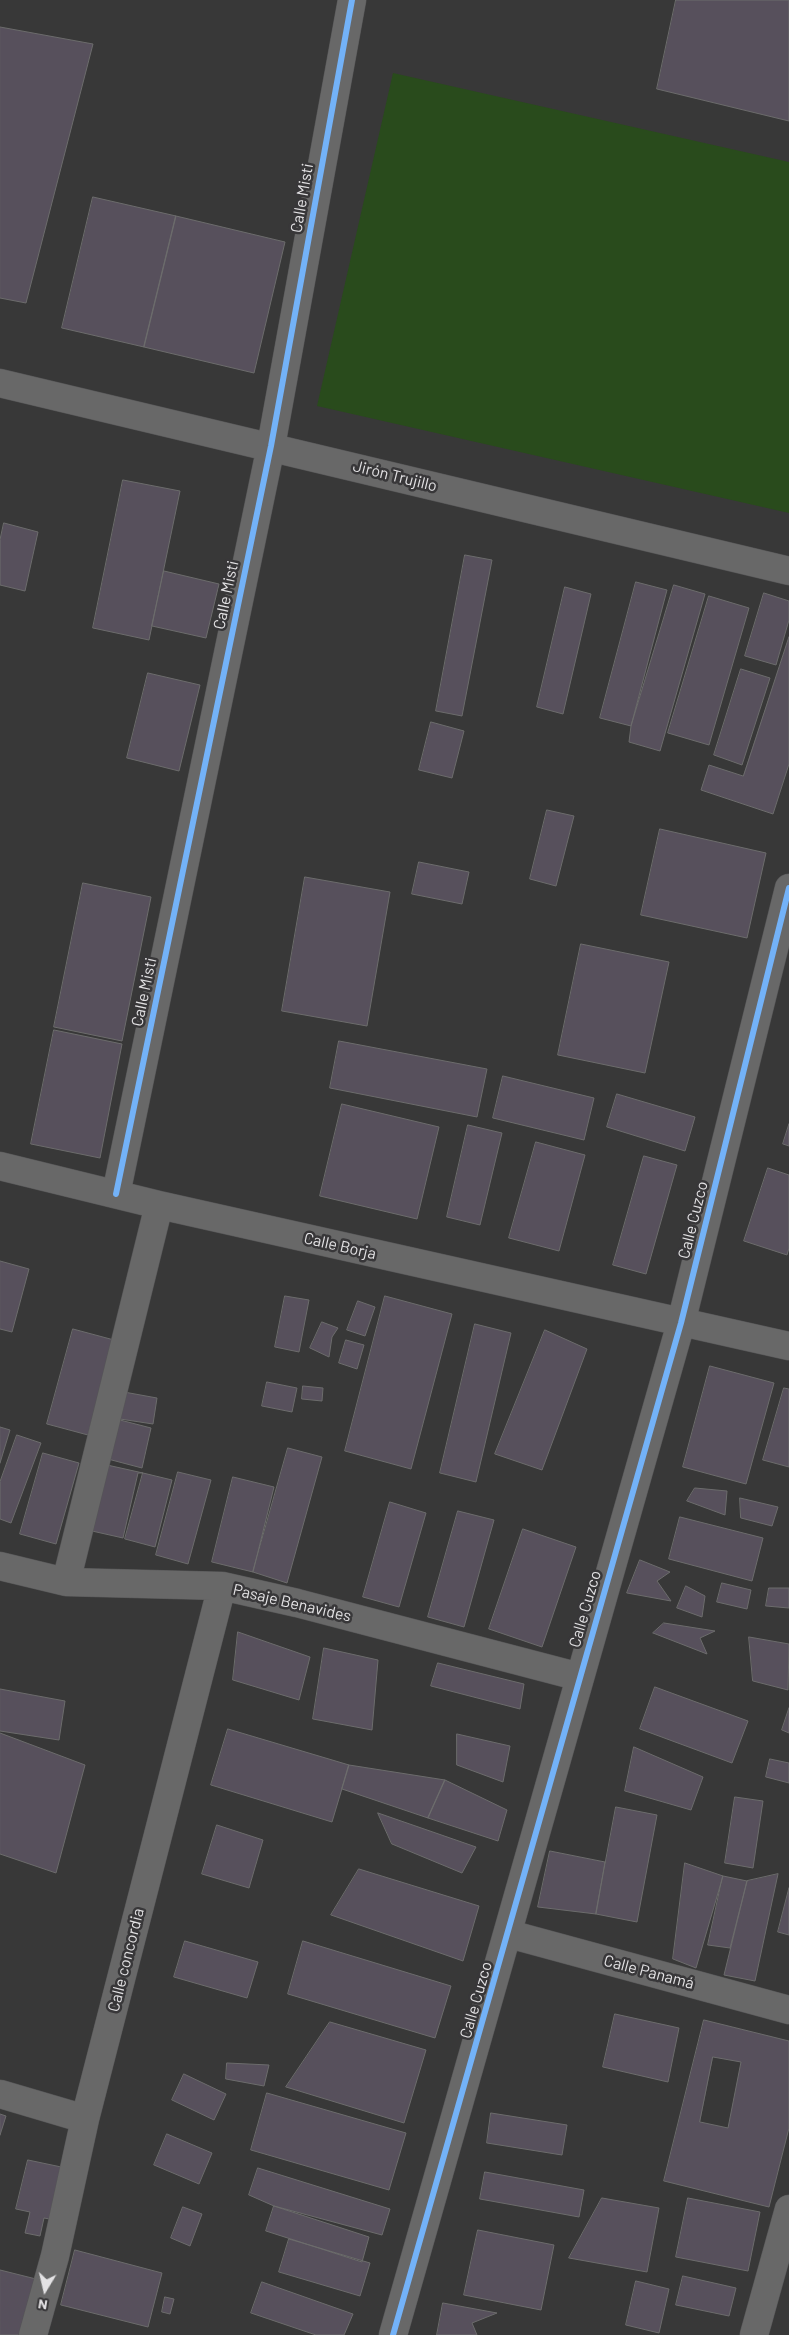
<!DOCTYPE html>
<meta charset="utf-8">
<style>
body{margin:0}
#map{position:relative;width:789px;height:2335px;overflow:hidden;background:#383838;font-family:Barlow,sans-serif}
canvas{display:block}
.north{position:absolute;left:20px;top:2265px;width:50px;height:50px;-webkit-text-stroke:4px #383739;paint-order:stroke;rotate:189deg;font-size:14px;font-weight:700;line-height:20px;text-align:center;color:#e3e2e4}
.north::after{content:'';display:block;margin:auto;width:18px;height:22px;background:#e3e2e4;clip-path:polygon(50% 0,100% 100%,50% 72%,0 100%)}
</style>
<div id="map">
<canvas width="789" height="2335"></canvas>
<div class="north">N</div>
</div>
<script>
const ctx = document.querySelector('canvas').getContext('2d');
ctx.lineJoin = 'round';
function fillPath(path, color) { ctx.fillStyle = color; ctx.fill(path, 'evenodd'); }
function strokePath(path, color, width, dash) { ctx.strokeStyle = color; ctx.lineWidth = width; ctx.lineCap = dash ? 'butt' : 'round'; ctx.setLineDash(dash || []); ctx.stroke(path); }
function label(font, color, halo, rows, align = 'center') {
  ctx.font = font + ' Barlow,sans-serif'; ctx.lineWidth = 5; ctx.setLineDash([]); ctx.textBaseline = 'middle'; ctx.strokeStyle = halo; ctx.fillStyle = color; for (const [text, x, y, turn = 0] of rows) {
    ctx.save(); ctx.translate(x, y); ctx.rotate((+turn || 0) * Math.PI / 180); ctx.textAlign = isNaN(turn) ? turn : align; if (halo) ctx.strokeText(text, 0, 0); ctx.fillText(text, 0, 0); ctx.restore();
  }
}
fillPath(new Path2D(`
 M393 73 789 162V513L317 406Z`), '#294b1c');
const building = new Path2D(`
 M676 0H789V121L657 89Z
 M0 27 93 44 26 303 0 298Z
 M93 197 176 216 144 347 62 328Z
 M176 216 285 242 254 373 144 347Z
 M123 480 180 491 149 640 93 628Z
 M4 523 38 532 25 591 0 585V540Z
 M465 555 492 560 462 716 436 711Z
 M164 571 219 584 206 638 152 626Z
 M636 582 667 590 631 726 600 718Z
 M674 585 705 594 660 751 629 742 631 726Z
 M565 587 591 594 563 714 537 707Z
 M764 593 789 601V620L776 665 745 656Z
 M709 596 749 608 709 745 668 733Z
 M789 637V764L773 814 701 790 709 765 743 776Z
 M741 669 770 678 742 765 714 755Z
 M148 673 200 685 179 771 127 758Z
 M431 722 464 731 452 778 419 770Z
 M547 810 574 816 556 886 530 879Z
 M660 829 766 853 747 938 641 915Z
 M419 862 469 872 462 904 412 894Z
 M305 877 390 892 367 1026 282 1011Z
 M83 883 151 897 122 1041 54 1027Z
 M581 944 669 962 645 1073 558 1055Z
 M54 1030 122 1044 100 1158 31 1144Z
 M339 1041 487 1069 477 1117 330 1088Z
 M503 1076 594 1098 584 1140 493 1118Z
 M617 1094 695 1117 685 1151 607 1127Z
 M342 1104 439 1127 417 1219 320 1196Z
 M789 1124V1146L783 1144Z
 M468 1125 502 1133 480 1225 447 1217Z
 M536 1142 585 1155 559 1251 509 1238Z
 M644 1156 677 1165 646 1274 613 1265Z
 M768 1168 789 1175V1248L787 1255 744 1241Z
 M0 1261 29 1269 12 1332 0 1329Z
 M285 1296 309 1300 299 1352 275 1347Z
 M385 1296 452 1314 411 1469 345 1451Z
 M358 1301 375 1307 365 1336 347 1330Z
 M322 1322 338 1328 332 1337 329 1357 310 1348Z
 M475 1324 511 1333 476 1482 440 1473Z
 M73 1329 114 1340 88 1435 47 1424Z
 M545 1330 587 1349 542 1470 495 1454Z
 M346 1340 364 1345 357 1369 339 1363Z
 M710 1366 774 1383 746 1484 683 1467Z
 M267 1382 297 1388 292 1412 262 1406Z
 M303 1386 323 1388 322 1401 302 1399Z
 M784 1388 789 1389V1467L763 1460Z
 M124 1392 157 1398 153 1424 120 1419Z
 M120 1420 151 1428 142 1468 104 1458Z
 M0 1427 10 1430 0 1463Z
 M17 1435 41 1443 11 1523 0 1519V1482Z
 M288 1448 322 1457 287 1583 253 1572Z
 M43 1453 79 1463 56 1544 20 1534Z
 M107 1465 143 1473H138L123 1538 92 1531Z
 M178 1472 211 1480 188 1564 156 1555Z
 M143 1473 172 1480 155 1547 125 1539Z
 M233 1477 274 1487 253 1572 212 1562Z
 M695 1488 727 1491 725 1515 687 1501Z
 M740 1498 778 1507 772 1526 741 1518Z
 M390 1502 426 1513 399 1607 363 1597Z
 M458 1511 494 1520 464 1627 428 1617Z
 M680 1517 763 1538 752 1581 669 1559Z
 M523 1529 576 1547 542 1647 489 1629Z
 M640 1560 670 1572 657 1581 671 1601 627 1593Z
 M722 1583 751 1590 747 1609 717 1602Z
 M686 1586 705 1596 702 1617 677 1608Z
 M769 1588H789V1608L766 1606Z
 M664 1623 715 1631 700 1638 707 1654 653 1633Z
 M238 1632 310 1657 299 1700 233 1680Z
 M749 1637 789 1644 788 1690 753 1681Z
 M324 1648 378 1660 372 1730 313 1719Z
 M438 1663 524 1684 520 1709 431 1686Z
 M655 1687 748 1721 732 1763 640 1729Z
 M0 1689 65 1701 59 1740 0 1731Z
 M789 1708V1733L782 1730Z
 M228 1729 349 1765 332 1822 211 1785Z
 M0 1733 85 1765 56 1873 0 1854Z
 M457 1734 510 1746 503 1782 457 1765Z
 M634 1747 703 1777 691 1810 625 1791Z
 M770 1759 789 1763V1783L766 1777Z
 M349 1765 445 1780 428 1818 342 1789Z
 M445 1780 507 1810 498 1841 428 1818Z
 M735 1797 763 1801 753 1868 725 1863Z
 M616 1807 657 1815 637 1922 596 1914Z
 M378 1813 476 1847 462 1873 392 1844Z
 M217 1825 263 1840 249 1888 202 1874Z
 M550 1851 605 1862 596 1914 538 1907Z
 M685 1863 723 1876 696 1968 673 1959Z
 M359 1869 479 1906 463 1961 331 1915Z
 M778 1874 755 1981 724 1975 747 1881Z
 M723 1876 747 1881 730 1948 708 1945Z
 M789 1888V1935L778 1932Z
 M185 1941 258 1962 247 1998 174 1977Z
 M303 1941 451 1986 435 2038 288 1994Z
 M615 2014 679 2028 668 2082 603 2067Z
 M704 2020 789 2041V2128L769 2207 664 2181Z
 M330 2022 426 2050 404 2123 286 2087Z
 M713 2057 741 2062 728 2128 700 2122Z
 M227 2063 269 2065 264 2086 226 2079Z
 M184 2074 226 2094 214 2120 172 2100Z
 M267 2093 406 2133 389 2190 251 2150Z
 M491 2113 567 2125 562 2155 487 2143Z
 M0 2114 6 2116 0 2135Z
 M167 2134 212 2153 199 2184 154 2165Z
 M28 2160 66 2168 55 2220 44 2218 40 2236 25 2233 30 2212 16 2209Z
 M258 2168 390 2209 382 2235 274 2206 249 2195Z
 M485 2172 584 2190 579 2217 480 2199Z
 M602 2198 659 2208 647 2272 569 2258Z
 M688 2198 760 2212 748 2271 676 2257Z
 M274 2206 369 2237 362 2262 266 2231Z
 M183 2207 202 2214 190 2246 171 2238Z
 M478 2230 554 2245 541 2310 464 2295Z
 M289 2239 370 2263 360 2296 279 2272Z
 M75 2250 162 2273 148 2327 61 2305Z
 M0 2270 36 2279 22 2335H0Z
 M683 2276 736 2288 729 2316 676 2305Z
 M636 2281 669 2289 659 2333 626 2325Z
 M262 2282 353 2314 344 2335H316L251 2313Z
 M165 2297 174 2299 170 2314 162 2312Z
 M443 2303 497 2313 472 2323 477 2335H437Z`);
fillPath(building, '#57505c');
strokePath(building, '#6c6c6c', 1);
const street = new Path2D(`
 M0 383 789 571
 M0 1166 159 1205 789 1346
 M116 1194 271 446 352 0
 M0 1566 66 1582 222 1586 297 1603 580 1677
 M66 1582 159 1205
 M509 1934 789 2010
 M0 2094 85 2119
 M33 2335 55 2256 85 2119 222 1586
 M393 2335 681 1323 789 888
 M754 2335 789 2209`);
strokePath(street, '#565657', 29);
strokePath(street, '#686868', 28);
strokePath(new Path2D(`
 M116 1194 271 446 352 0
 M393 2335 681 1323 789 888`), '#73b2f8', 6);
label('16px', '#e3e2e4', '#383739', [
 ["Calle Misti",302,198,-80],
 ["Jirón Trujillo",395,476,14],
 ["Calle Misti",226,595,-78],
 ["Calle Misti",144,992,-78],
 ["Calle Cuzco",693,1220,-76],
 ["Calle Borja",340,1246,13],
 ["Pasaje Benavides",292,1603,13],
 ["Calle Cuzco",585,1609,-74],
 ["Calle concordia",126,1960,-76],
 ["Calle Panamá",649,1972,15],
 ["Calle Cuzco",476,2000,-74]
]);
</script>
